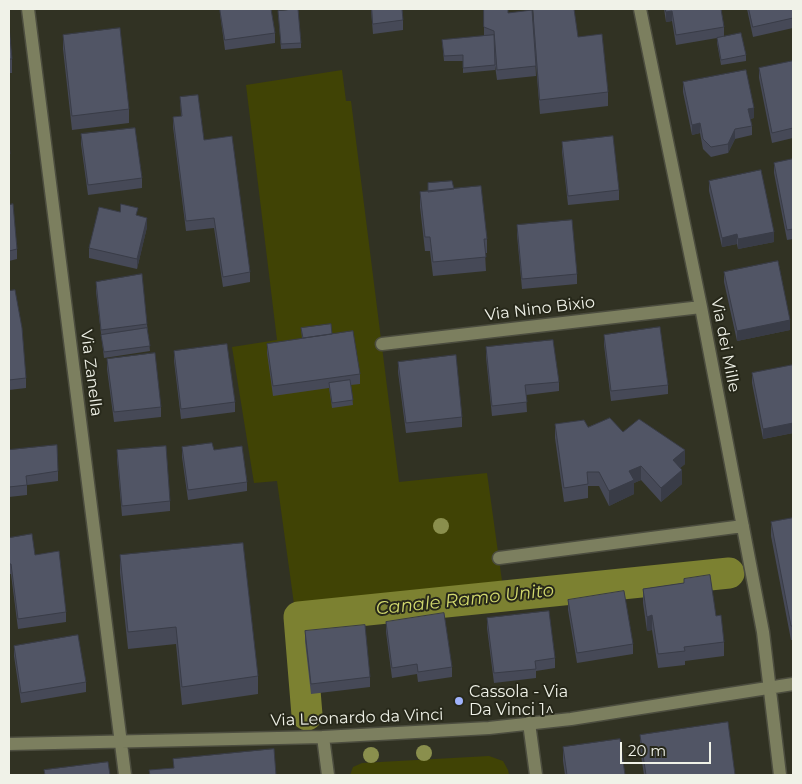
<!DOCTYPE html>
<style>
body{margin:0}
#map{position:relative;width:802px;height:784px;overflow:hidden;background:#313223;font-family:Montserrat,sans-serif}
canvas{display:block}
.frame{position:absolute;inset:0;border:10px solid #f0f2e8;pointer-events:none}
.scale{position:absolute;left:620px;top:742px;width:91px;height:22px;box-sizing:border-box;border:2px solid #f0f2e8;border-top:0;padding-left:6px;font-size:15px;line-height:18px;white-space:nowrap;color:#f0f2e8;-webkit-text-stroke:4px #27281a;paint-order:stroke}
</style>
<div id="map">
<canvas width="802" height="784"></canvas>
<div class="frame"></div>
<div class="scale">20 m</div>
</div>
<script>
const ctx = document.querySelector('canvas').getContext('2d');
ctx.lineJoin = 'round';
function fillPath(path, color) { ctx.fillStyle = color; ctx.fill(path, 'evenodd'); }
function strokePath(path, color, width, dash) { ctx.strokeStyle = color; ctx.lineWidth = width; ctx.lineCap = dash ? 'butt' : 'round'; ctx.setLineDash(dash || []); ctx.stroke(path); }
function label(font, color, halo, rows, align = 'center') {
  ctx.font = font + ' Montserrat,sans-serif'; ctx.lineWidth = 4; ctx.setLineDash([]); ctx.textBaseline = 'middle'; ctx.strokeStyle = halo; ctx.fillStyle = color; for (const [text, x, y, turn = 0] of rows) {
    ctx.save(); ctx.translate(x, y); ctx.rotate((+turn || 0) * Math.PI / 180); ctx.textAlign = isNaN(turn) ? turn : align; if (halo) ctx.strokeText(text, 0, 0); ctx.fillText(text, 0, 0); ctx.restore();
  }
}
fillPath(new Path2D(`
 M342 70 346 101H351L399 482 487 473 502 581 294 604 277 481 254 483 232 347 277 340 246 85Z
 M489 756 503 761 508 770 509 775H350L353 767 362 763Z`), '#404305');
strokePath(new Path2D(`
 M307 715 299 617 729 573`), '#7c8131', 31);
const minor = new Path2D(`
 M28 9 125 775
 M640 9 701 307 763 632 780 775
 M382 344 701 307
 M499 558 743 526
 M529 723 536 775
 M323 737 328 775
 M9 744 323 737 489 728 571 719 793 684`);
strokePath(minor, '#4c4d3f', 15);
strokePath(minor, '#7c7f5f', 12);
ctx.fillStyle = '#8a8f4d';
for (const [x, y] of [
 [441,526],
 [424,753],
 [371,755]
]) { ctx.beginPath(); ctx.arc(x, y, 8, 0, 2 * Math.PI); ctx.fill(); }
fillPath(new Path2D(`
 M220 9H271L275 33V43L225 50 220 14Z
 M371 9H402L403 20V30L373 34Z
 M484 9 508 13 578 37 608 92V106L540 114 535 53 536 76 497 80 495 66V70L463 73V61H444L442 40 484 36Z
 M664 9H721L724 27V37L746 55V61L721 65 717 43V38L676 45 672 21 666 22Z
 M747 9H793V28L753 37Z
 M278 11 301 43V48L281 49Z
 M9 26 12 59V73H9Z
 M63 35 129 109V123L72 130 63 49Z
 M793 61V138L772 143 759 78V68Z
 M683 82 754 118 750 119 752 126V135L735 139 728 153 711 157 703 149 700 133 692 135 683 92Z
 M180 97 204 140 250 272V282L223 287 214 228 186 231 173 127V117L181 116Z
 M81 134 142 178V188L88 195 81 144Z
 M562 142 619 190V200L568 205 562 152Z
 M9 144 10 154V164H9Z
 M793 159V239L787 240 774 173V163Z
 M709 181 774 242 738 249 737 244 722 247 709 191Z
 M428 183 454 189 487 239V253H485L486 271 433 276 430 251H425L420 207V192H428Z
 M9 205 17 249V259L9 261Z
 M138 215 147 227 137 269 89 258V248Z
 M517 225 577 274V284L522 289 517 235Z
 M724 272 790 330 737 341 724 282Z
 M96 282 147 324 150 351 104 358 96 292Z
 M9 291 26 378V388L9 390Z
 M301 328 332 334 360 374V384L351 385 353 405 332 408 329 388 273 396 267 353V344L302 339Z
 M604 335 668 385V394L611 401 604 345Z
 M486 347 559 382V391L526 395 527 412 492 416 486 357Z
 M174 351 235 402V412L181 419 174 361Z
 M107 359 161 407V417L114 422 107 369Z
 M398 362 462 417V427L406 433 398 372Z
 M793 365V433L763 439 752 383V373Z
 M555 424 623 432 685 464 680 468 682 484 661 502 641 480 634 483V494L609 506 599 486H588V498L564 502 555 438Z
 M182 447 214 450 247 482V491L188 500 182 457Z
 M9 450 58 471V481L27 485V495L9 497Z
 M117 450 170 501V511L122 516 117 460Z
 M793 518V640H791L771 536V522Z
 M9 538 35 555 66 612V622L18 629 11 574H9Z
 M120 555 258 676V694L182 705 176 644 128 649 120 573Z
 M684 579 716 616 724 642V656L685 661V665L658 668 652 630 647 631 643 603V589L684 583Z
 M568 600 633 644V654L577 663 568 610Z
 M487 618 555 658V668L536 671V678L494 683 487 628Z
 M386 622 452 667V677L418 682 417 674 392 678 386 632Z
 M305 631 370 677V687L311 694 305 641Z
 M14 646 86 682V692L21 703 14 656Z
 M640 735 735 775H644L640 749Z
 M563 747 625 775H565L563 761Z`), '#464957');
fillPath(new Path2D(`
 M672 11V21L666 22V12Z
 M754 108V118L748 119V109Z
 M700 123V133L692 135V125Z
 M735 129V139L728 153V144Z
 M147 218V227L137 269V259Z
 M774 232V242L738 249V239Z
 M737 234V244L722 247V238Z
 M790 320V330L737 341V331Z
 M793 423V433L763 439V429Z
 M685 450V464L673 474V460Z
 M641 466V480L634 483V494L609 506V491L629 471Z
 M682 470V484L661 502V488Z
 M652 615V630L647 631V617Z`), '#393c47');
const building = new Path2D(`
 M220 9H271L275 33 225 40Z
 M298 9 301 43 281 44 278 11Z
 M372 9H402L403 20 373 24Z
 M484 9H508V13L532 10 536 66 497 70 494 31 484 27Z
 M533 9H574L578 37 602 34 608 92 540 100Z
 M666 9H721L724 27 676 35 672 11 666 12Z
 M749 9H793V18L753 27Z
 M9 26 12 59H9Z
 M120 28 129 109 72 116 63 35Z
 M741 33 746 55 721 60 717 38Z
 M494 35 495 65 463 68V55L444 56 442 40Z
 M793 61V128L772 133 759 68Z
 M746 70 754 108 748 109 752 126 735 129 728 144 711 147 703 139 700 123 692 125 683 82Z
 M198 95 204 140 232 136 250 272 223 277 214 218 186 221 173 117 182 116 180 97Z
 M135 128 142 178 88 185 81 134Z
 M613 136 619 190 568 196 562 142Z
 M9 144 10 154H9Z
 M793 159V229L787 230 774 163Z
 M761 170 774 232 738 239 737 234 722 238 709 181Z
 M452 181 454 189 428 192V183Z
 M481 186 487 239H484L486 257 433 262 430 237H425L420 192Z
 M13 204 17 249 9 251V205Z
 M121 204 138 208 136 215 147 218 137 259 89 248 99 207 120 212Z
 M572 220 577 274 522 279 517 225Z
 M778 261 790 320 737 331 724 272Z
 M142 274 147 324 101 330 96 282Z
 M15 290 22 328 26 378 9 380V291Z
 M331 324 332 334 303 338 301 328Z
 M660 327 668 385 611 391 604 335Z
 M147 328 150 346 104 352 101 335Z
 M353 331 360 374 273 386 267 344Z
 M553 340 559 382 525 385 527 402 492 406 486 347Z
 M227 344 235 402 181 409 174 351Z
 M155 353 161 407 114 412 107 359Z
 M456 355 462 417 406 423 398 362Z
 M793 365V423L763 429 752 373Z
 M350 380 353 400 332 403 329 383Z
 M610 418 623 432 639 419 685 450 673 460 682 470 661 488 641 466 629 471 634 480 609 491 599 472H587L588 484 564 488 555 424 584 420 588 427Z
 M212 443 214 450 242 446 247 482 188 490 182 447Z
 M57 445 58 471 26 476 27 485 9 487V450Z
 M166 446 170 501 122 506 117 450Z
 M793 518V626H791L771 522Z
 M32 534 35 555 59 551 66 612 18 619 11 564H9V538Z
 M243 543 258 676 182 687 176 627 128 632 120 555Z
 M710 575 716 616 721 615 724 642 684 647 685 651 658 654 652 615 647 617 643 589 684 583V579Z
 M624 591 633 644 577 653 568 600Z
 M549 611 555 658 535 661 536 669 494 673 487 618Z
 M444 613 452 667 418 672 417 664 392 668 386 622Z
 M365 625 370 677 311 684 305 631Z
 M78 635 86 682 21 693 14 646Z
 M728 722 735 775H646L640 735Z
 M620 739 625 775H567L563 747Z
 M274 749 276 775H150L149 770 174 768 173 759Z
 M108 762 110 775H45L44 770Z`);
fillPath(building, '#515565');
strokePath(building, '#393c47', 1);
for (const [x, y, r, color] of [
 [459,701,5,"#a0b3fd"]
]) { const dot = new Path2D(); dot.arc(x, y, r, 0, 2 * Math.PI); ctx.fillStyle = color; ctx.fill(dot); strokePath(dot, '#27281a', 2); }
label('16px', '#f0f2e8', '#27281a', [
 ["Via Nino Bixio",540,309,-7],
 ["Via dei Mille",725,345,79],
 ["Via Zanella",91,373,83],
 ["Via Leonardo da Vinci",357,718,-2]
]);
label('16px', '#f0f2e8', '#27281a', [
 ["Cassola - Via",469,692],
 ["Da Vinci 1^",469,710]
], 'left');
label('italic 18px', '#d2d96d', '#27281a', [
 ["Canale Ramo Unito",465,600,-6]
]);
</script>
